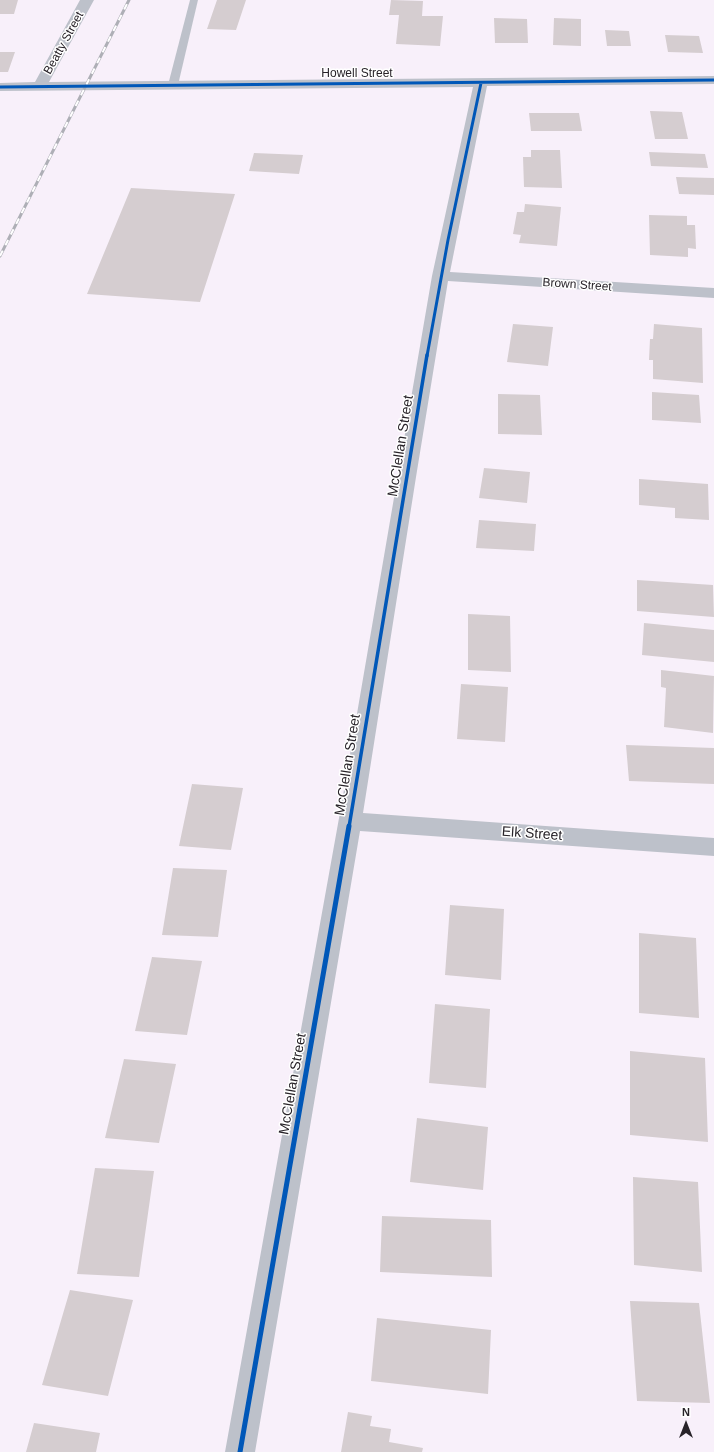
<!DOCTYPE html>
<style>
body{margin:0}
#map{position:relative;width:714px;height:1452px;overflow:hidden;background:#f8f0fa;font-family:Arial,sans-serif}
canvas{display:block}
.north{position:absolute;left:666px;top:1404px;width:40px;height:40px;-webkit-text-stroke:3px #fff;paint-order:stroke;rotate:0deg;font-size:11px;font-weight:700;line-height:16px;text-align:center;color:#282329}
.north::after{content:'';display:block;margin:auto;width:14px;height:18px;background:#282329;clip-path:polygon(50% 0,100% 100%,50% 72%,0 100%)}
</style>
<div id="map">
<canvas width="714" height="1452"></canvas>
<div class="north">N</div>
</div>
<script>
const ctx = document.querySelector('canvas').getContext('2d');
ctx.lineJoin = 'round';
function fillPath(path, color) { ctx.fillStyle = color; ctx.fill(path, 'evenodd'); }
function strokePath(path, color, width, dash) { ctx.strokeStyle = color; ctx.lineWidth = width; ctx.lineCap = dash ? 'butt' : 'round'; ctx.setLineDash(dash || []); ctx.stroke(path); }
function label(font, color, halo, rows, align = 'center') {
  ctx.font = font + ' Arial,sans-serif'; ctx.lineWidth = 3; ctx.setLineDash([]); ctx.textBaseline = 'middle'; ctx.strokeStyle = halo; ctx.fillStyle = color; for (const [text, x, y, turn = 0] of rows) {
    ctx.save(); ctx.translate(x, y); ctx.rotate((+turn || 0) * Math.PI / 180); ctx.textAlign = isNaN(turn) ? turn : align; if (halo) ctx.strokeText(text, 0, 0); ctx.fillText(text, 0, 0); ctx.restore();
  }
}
fillPath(new Path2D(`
 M0 0H18L14 14H0Z
 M217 0H246L236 30 207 29Z
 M391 0 423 1 422 16H443L440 46 396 44 399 15H389Z
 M494 18 527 19 528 43H495Z
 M554 18 581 19V46L553 45Z
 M605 30 629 31 631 46H607Z
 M665 35 699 36 703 53 668 52Z
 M0 52H15L8 72H0Z
 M650 111 682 112 688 139H655Z
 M529 113H579L582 131H531Z
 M531 150H560L562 188 524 187 523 157H531Z
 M649 152 705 154 708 168 651 166Z
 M254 153 303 155 299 174 249 171Z
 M676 177 714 178V195L679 194Z
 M131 188 235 194 200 302 87 294Z
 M525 204 561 207 557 246 519 243 521 235 513 234 517 212H524Z
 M649 215 687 216V225H695L696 249 688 248V257L650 255Z
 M513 324 553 327 548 366 507 362Z
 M654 324 702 328 703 383 653 379V360H649L650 339H653Z
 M652 392 699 395 701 423 652 420Z
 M498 394 540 395 542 435 498 434Z
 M484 468 530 472 527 503 479 498Z
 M639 479 708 484 709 520 675 518V508L639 505Z
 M479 520 536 524 534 551 476 548Z
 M637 580 713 585 714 617 637 611Z
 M468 614 510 616 511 672 468 670Z
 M644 623 714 630V662L642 655Z
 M661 670 714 676 713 733 664 727 666 688 661 687Z
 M461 684 508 687 505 742 457 739Z
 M626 745 714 748V784L629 781Z
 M192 784 243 788 231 850 179 846Z
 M173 868 227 870 218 937 162 935Z
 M450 905 504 909 501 980 445 975Z
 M639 933 696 938 699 1018 639 1013Z
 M152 957 202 961 187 1035 135 1031Z
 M435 1004 490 1009 486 1088 429 1083Z
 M630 1051 705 1058 708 1142 630 1135Z
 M124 1059 176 1064 159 1143 105 1138Z
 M417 1118 488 1127 483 1190 410 1182Z
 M95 1168 154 1171 139 1277 77 1274Z
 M633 1177 698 1182 702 1272 634 1265Z
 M382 1216 491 1220 492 1277 380 1272Z
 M70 1290 133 1300 108 1396 42 1385Z
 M630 1301 699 1303 710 1403 637 1401Z
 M377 1318 491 1330 488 1394 371 1381Z
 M348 1412 372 1416 370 1426 391 1429 389 1442 423 1448 422 1452H341Z
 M34 1423 100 1433 96 1452H26Z`), '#d5cdd0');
fillPath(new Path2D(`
 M190 0H198L178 85 173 88 168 85Z`), '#bdc1ca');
fillPath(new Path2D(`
 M80 0H94L49 82 714 76V84L487 86 450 272 714 288V298L448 281 416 477 363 813 714 838V856L360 831 255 1452H225L341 807 432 276 473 87 0 91V83L35 82Z`), '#bdc1ca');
const rail = new Path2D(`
 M0 256 129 0`);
strokePath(rail, '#aeafb6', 3);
strokePath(rail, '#fff', 2, [6]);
strokePath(new Path2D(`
 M0 87 714 80
 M427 356 448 240 481 83`), '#0057b8', 3);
strokePath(new Path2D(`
 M349 827 427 355`), '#0057b8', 3.5);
strokePath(new Path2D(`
 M240 1452 349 826`), '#0057b8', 5);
label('12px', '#282329', '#fff', [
 ["Beatty Street",64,43,-61],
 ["Howell Street",357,74],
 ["Brown Street",577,285,4]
]);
label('14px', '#282329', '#fff', [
 ["McClellan Street",401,446,-81],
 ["McClellan Street",348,765,-81],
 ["Elk Street",532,834,4],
 ["McClellan Street",293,1084,-80]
]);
</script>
